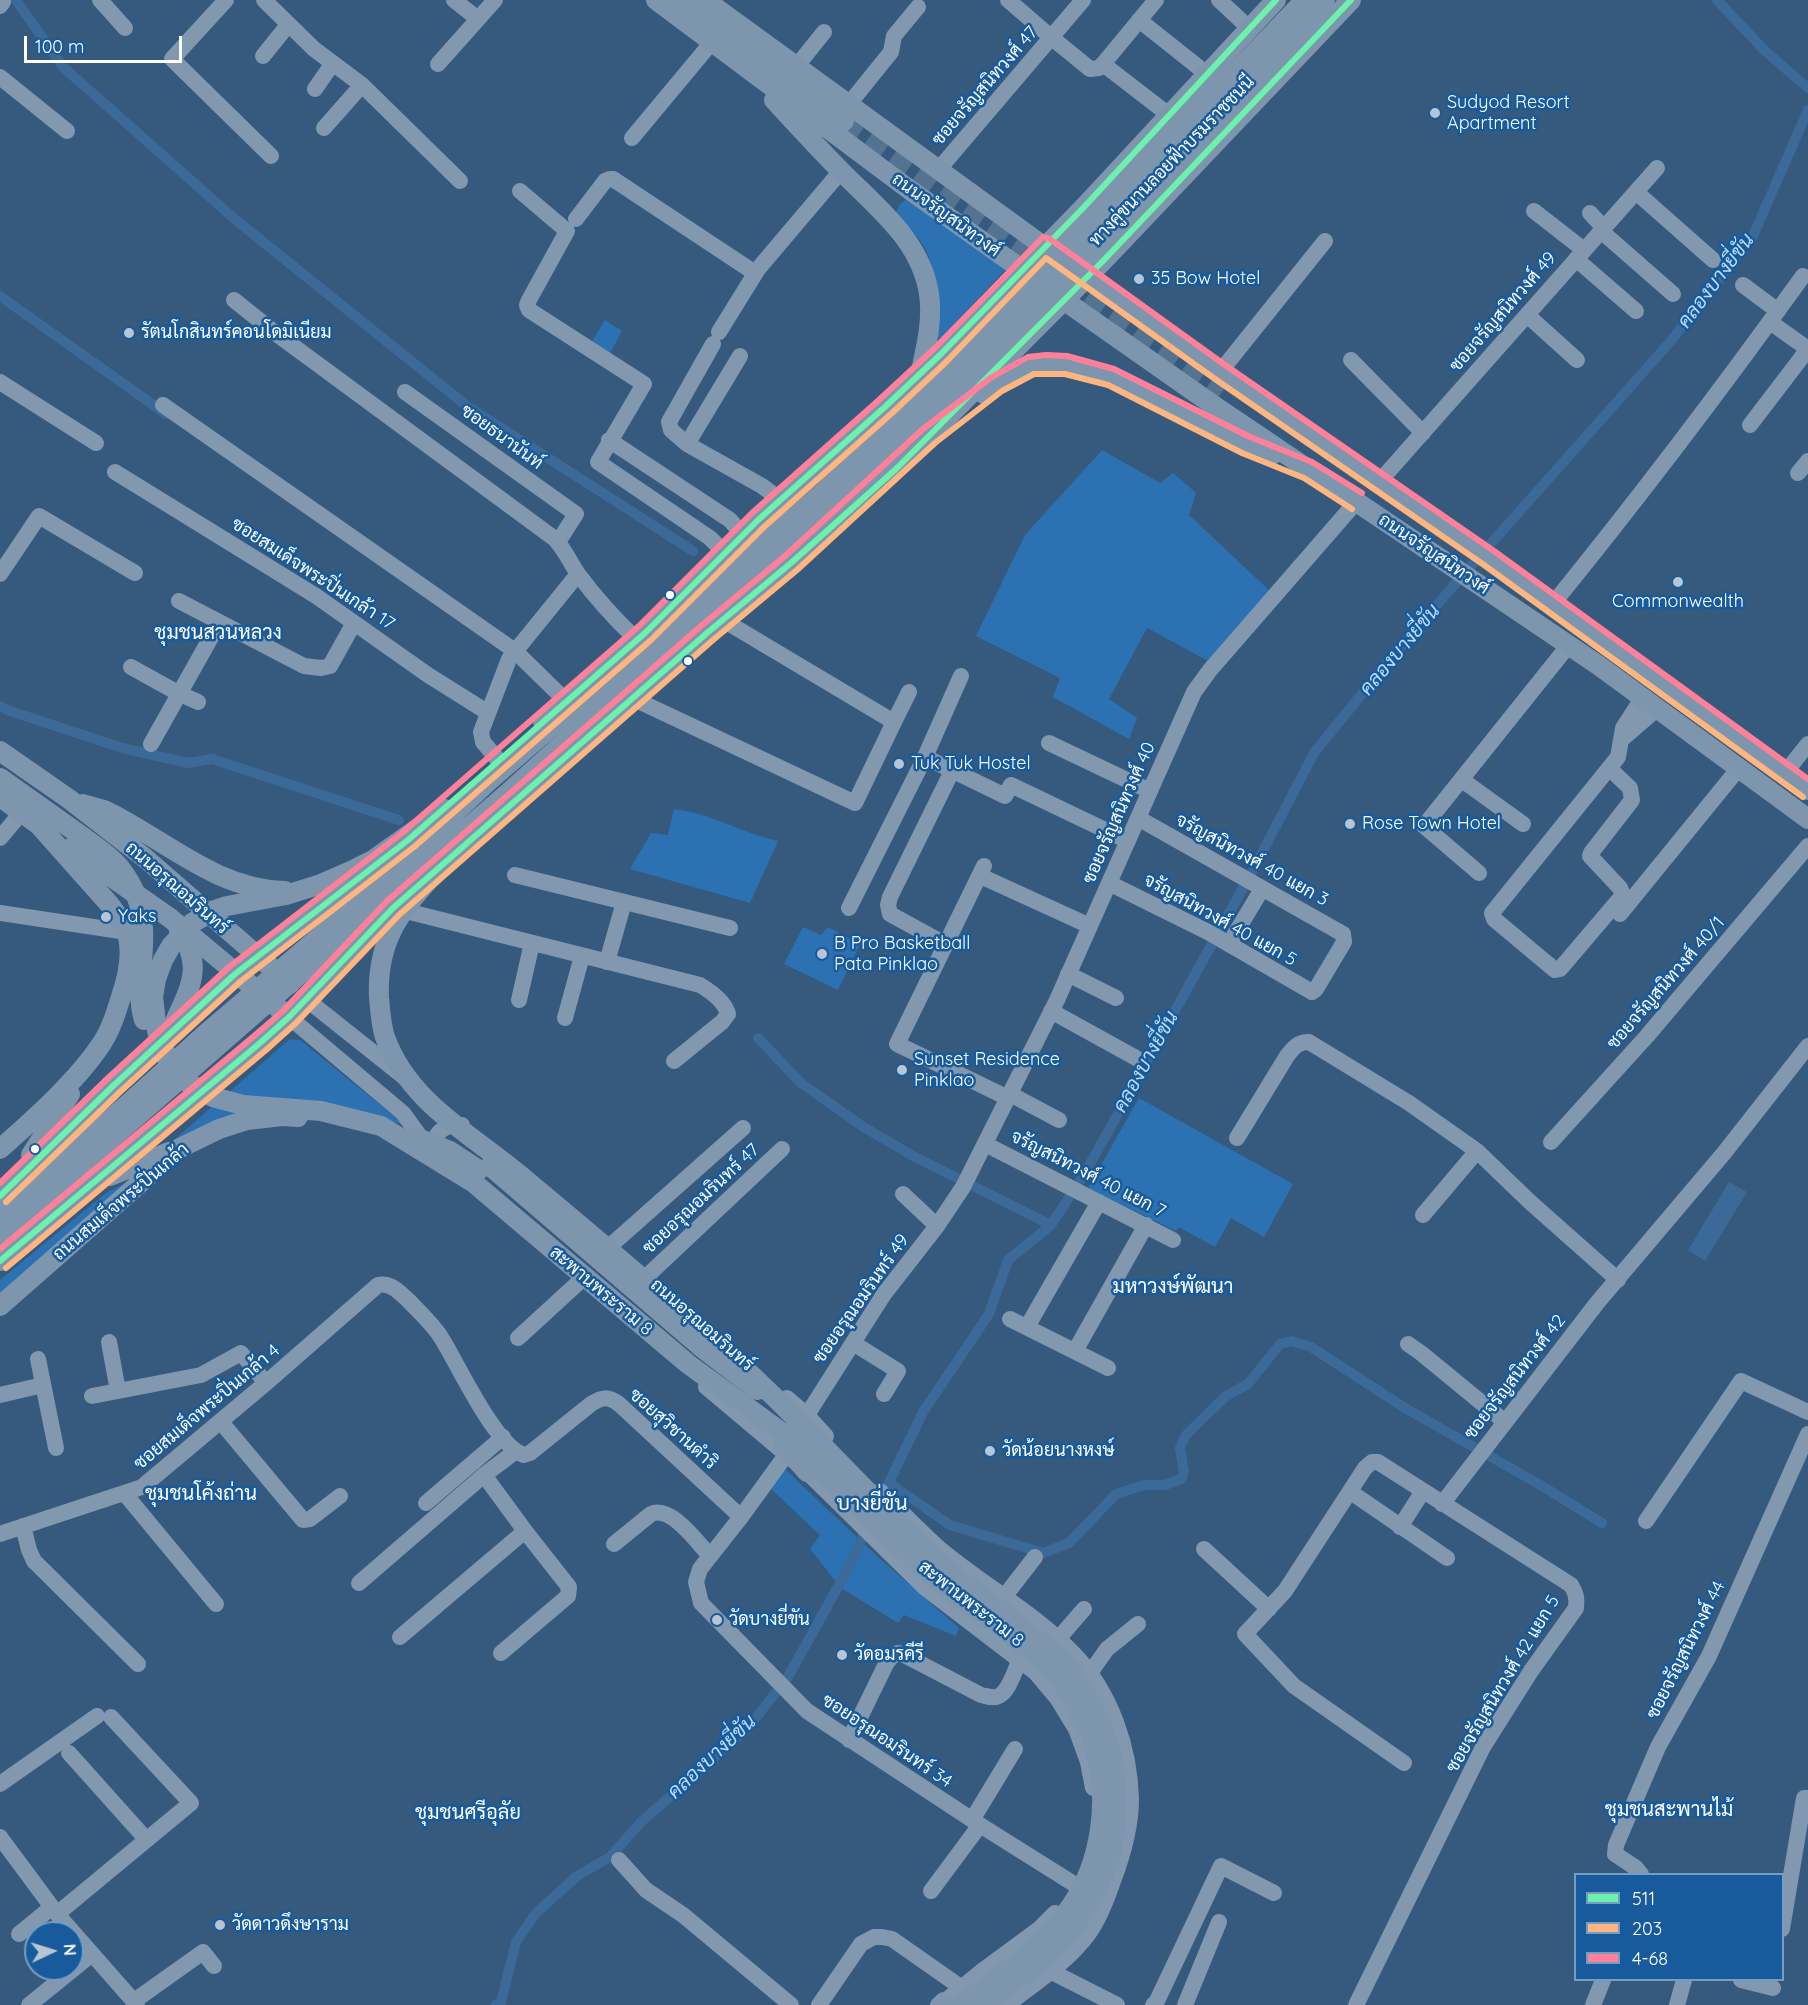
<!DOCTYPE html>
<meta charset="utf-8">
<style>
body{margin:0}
#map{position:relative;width:1808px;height:2005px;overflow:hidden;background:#365a7e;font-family:Quicksand,sans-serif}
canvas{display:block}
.legend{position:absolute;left:1574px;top:1873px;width:210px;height:108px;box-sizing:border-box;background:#175b9d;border:2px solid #749dc4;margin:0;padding:8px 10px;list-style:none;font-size:18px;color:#fff}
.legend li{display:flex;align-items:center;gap:12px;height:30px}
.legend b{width:30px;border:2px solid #749dc4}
.north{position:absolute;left:24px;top:1921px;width:60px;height:60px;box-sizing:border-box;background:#175b9d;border:2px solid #749dc4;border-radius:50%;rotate:86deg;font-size:16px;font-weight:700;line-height:24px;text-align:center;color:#fff}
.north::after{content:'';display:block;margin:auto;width:21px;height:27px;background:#b9c5d2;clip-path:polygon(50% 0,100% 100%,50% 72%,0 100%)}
.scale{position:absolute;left:24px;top:36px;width:158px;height:27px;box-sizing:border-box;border:3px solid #fff;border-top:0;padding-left:8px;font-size:18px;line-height:21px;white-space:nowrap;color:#fff;-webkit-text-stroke:4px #175b9d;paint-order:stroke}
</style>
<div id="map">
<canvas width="1808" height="2005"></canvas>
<ul class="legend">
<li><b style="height:8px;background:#6df2ae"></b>511</li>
<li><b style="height:8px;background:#ffb580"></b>203</li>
<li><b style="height:8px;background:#ff8098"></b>4-68</li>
</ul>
<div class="north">N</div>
<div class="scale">100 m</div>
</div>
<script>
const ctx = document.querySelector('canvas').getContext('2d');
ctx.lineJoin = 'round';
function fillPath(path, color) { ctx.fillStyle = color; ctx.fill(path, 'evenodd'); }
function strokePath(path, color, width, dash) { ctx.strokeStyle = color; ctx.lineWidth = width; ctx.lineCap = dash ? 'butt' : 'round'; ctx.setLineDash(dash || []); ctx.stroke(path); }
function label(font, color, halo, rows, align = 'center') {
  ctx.font = font + ' Quicksand,Sarabun,sans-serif'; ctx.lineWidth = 5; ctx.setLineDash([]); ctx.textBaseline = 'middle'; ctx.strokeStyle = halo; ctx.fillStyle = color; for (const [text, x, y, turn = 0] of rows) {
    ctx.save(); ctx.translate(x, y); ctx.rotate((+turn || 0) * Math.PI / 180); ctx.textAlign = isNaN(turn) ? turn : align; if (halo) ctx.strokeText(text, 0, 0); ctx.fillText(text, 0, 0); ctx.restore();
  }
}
fillPath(new Path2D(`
 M908 198 1008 267 940 339 937 335C936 304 939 264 918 238 912 230 903 222 895 214L900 204Z
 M605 320 622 331 609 355 591 343Z
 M1102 450 1160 483 1173 473 1196 493 1189 515 1271 592 1210 662 1147 628 1109 699 1137 718 1129 739 1053 697 1060 678 976 636 1025 535Z
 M674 809C710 813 742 833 778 841L750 903 630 869 651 833 668 835Z
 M803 927 821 935 828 927 860 944 838 990 784 964Z
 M290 1039 300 1040 405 1125 321 1104 167 1146Z
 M1139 1098 1293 1184 1264 1237 1231 1218 1215 1247 1179 1227 1176 1231 1088 1188Z
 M133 1179 0 1298V1280L106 1193Z
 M785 1469 878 1557 959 1628 956 1636 904 1615 898 1623 841 1588 810 1549 820 1535 769 1487Z`), '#2c71b2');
fillPath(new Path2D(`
 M1729 1182 1747 1192 1705 1261 1688 1250Z`), '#3b6a98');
strokePath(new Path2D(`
 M16 0 63 67 237 221 467 406 693 551
 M1717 0 1764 50 1808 88
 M0 296 166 414
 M0 706 7 710 122 748 188 763 212 759 399 820
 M758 1038 801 1083 862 1126 913 1156 1051 1225
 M889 1483 950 1525 1043 1553 1069 1543 1116 1494 1144 1485H1165L1181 1479 1184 1472 1180 1448 1186 1435 1226 1396 1248 1384 1280 1344 1291 1341 1311 1347 1405 1408 1537 1483 1602 1523
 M881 1499 923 1412 989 1314 1008 1260 1051 1225 1085 1173 1253 870 1314 753 1378 674 1455 584 1670 342 1753 236 1808 110
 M496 2005 501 2002 516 1942 536 1913 577 1876 610 1857 641 1822 747 1729 788 1677 845 1574 868 1526`), '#3b6a98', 10);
strokePath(new Path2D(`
 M844 121 1224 389`), '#547391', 20, [20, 10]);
strokePath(new Path2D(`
 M100 0 125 28
 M226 0 172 59 271 156
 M264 0 314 49 362 85 460 181
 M454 0 478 19
 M1008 0 1052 38 1090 69 1099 68 1103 64 1156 0
 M1219 0 1249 28
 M0 6 3 2
 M1139 20 1207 74
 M263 56 288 25
 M438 64 495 0
 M1103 64 1169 115
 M796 67 824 32
 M0 77 67 131
 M315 89 333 63
 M849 104 891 52 894 36 918 7
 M324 128 362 85
 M632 138 712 42
 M939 169 1083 0
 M520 191 567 231 529 300 527 305 529 310 644 384 598 462 710 538 725 553
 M1636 192 1713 260
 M1534 211 1584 250
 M1590 213 1604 228
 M576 219 605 181 610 179H613L755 273
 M1601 231 1673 294
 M1576 259 1636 311
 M1743 285 1778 311
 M234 300 274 332 555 539C565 550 570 562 578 574 595 597 616 620 637 640
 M1527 315 1577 360
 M1770 322 1808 349
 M719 332 758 269 841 171
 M740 356 687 444 762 486 781 500
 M1351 360 1423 433
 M1220 372 1325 241
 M0 382 96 443
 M405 392 576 514 558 542
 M163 405 515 651 566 701
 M1750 425 1808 349
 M609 440 730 520 743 535
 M687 444 671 430 669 422 713 344
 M115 472 316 596 428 675 487 712
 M1798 473 1808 461
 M1379 482 1657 168
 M0 574 39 516 135 573
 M179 601 304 666 321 668 330 666 354 623
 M1552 605C1639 498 1723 387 1803 276
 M131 667 178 693 198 702
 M961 676 925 757 1005 796 1011 785 1128 841
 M632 698 855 803 894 722 723 620
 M894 722 909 692
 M1621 740 1658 708
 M1049 743 1150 791
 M151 744 219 623
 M499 761 483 742 481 732 509 659 578 574
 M1610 769 1630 788 1632 800 1591 853 1590 856 1620 888 1623 895 1560 969 1555 970 1494 919 1492 913 1618 757 1623 728 1643 697
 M1785 773 1808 744
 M1462 780 1523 824
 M0 838 22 812
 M984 866 897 1044 1008 1098
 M1479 873 1424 826 1568 646
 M515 875 730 928
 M987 879 1090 926
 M1109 883 1208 932 1312 992 1316 989 1344 942 1343 934 1138 818
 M394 908 700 985C710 991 725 1002 728 1014L722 1022 674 1061
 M849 908 925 757
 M0 913 127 932
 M1620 914 1739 768
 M945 944 890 914 888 905 890 897 952 771
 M1229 944 1262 889
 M607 962 624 902
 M1068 974 1116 998
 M306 999 404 1077
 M519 1000 532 943
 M1051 1011 1136 1058
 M289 1017 403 1113 426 1145
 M565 1018 582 956
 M1010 1094 1059 1120
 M1237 1138 1287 1056C1294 1047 1298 1042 1309 1042L1409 1103 1477 1151 1530 1202 1618 1280
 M1551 1142 1647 1036 1808 846
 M985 1144 1173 1240
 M435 1155C431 1134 442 1124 462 1125
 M903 1194 937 1226
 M1423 1215 1477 1151
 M610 1246 743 1128
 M646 1277 782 1149
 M1010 1319 1108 1368
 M1027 1327 1099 1202
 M518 1338 579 1282
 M109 1342 118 1391
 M853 1343 898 1371 884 1394
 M1408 1344 1421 1353 1505 1422
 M1075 1351 1146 1225
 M38 1359 56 1448
 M706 1387 807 1472 925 1588 1036 1673 1057 1698 1076 1729 1088 1762 1093 1788
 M0 1395 43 1385
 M92 1396 201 1375 241 1353 266 1383
 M787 1398 807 1415 826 1436
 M807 1415 884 1294 937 1226 963 1187 1057 1000 1194 692 1210 670 1357 501
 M221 1422 303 1520 310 1519 340 1496
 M786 1455 741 1517 700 1569 696 1582 701 1603 807 1711 980 1825 1074 1884
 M484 1475 525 1531 569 1587 568 1596 501 1653
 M880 1491C900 1510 919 1530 939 1548 983 1585 1035 1613 1075 1655 1111 1693 1130 1748 1131 1800 1131 1829 1122 1858 1112 1884 1106 1901 1099 1919 1089 1933 1068 1962 1035 1983 1007 2005
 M125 1494 216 1604
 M1355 1495 1447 1558
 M426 1503 503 1437
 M1442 1504 1597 1303 1724 1153 1808 1046
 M1646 1521 1741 1381 1808 1412
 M23 1526 29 1550 34 1561 138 1664
 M1400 1527 1423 1491
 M0 1534 142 1487 266 1383 378 1285C391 1282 400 1293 409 1301 420 1313 434 1325 442 1339 459 1366 495 1446 524 1455L530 1453 591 1404C602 1397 608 1396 619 1404L741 1517
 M614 1544 651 1514C671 1505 697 1542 710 1556
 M1204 1549 1269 1609
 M359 1583 484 1475 516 1451
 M1004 1597 1035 1557
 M400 1637 525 1531
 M1058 1639 1084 1609
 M1090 1673 1107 1649 1138 1624
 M849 1740 886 1664 891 1657 898 1653 906 1656 981 1695C986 1696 991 1698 996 1697 1008 1695 1015 1670 1020 1659
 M69 1753 146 1839
 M0 1784 97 1716
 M972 1820 1015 1749
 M0 1837 57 1914 137 2005
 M619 1860 646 1890 683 1915 791 2005
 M1641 1874 1636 1868 1615 1854 1616 1845 1658 1747 1709 1656 1808 1434
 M931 1891 980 1825
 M57 1914 191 1803 111 1717
 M1782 1929 1804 1798H1808
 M19 1934 52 1907
 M1050 1971 1117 2005
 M1741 1980 1773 1988
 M134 2001 203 1952 214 1966
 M29 2005 92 1954
 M819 2005 861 1944 874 1937H882L892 1939 962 1988
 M938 2005 944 2002 982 1971 1039 1929 1055 1913
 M1153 2005 1156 2003 1221 1866 1274 1893
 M1185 2005 1219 1922
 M1356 2005 1483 1747 1531 1671 1576 1608C1577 1598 1576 1593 1571 1585L1378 1462H1372L1365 1468 1285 1591 1245 1634 1294 1686 1404 1763
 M1593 2005 1603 1980
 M1677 2005 1684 1980`), '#8198af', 16);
strokePath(new Path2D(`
 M656 0 910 190 1031 276
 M680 0 844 121
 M705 0 1053 253
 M774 100C796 124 818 148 840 170 876 207 921 240 929 294 933 321 926 348 920 375
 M1077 270 1451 533 1489 558 1808 790
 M1055 294 1216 407 1598 665 1808 819
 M984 394C998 383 1014 371 1031 366 1074 352 1144 394 1181 412 1211 427 1241 443 1272 455
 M543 722 645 633 758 520 886 406 941 354 1085 206 1276 0
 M0 751 69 799 145 858 290 984
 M0 797 47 831
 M83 804 104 810 118 817C172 846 221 890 285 891
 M70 848 170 918 289 1017
 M439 868 707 633 791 563 896 469 1102 262 1351 0
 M174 1024C189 989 205 966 179 931
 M0 1149C33 1120 78 1080 102 1043 113 1026 118 1006 124 987 129 971 132 949 127 933 123 922 116 913 110 905L38 824
 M31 1155 70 1094
 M490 1166 701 1347 757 1390
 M110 1176 169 1152
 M0 1196 114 1085 235 974 382 860
 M0 1216 128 1104
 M0 1236 268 1002
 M0 1261 260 1043C314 993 361 935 417 887
 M0 1306 180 1148 219 1129 247 1120 282 1116 298 1117
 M783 1444 807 1472
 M941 2005 944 2002
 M962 2005C1000 1976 1040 1949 1068 1910 1103 1863 1111 1794 1092 1739 1084 1714 1069 1692 1053 1672
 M984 2005C1012 1983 1042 1964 1065 1937 1138 1854 1131 1744 1063 1661`), '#7e96ad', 20);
strokePath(new Path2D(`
 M0 778C28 798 55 817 83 837 96 847 111 856 121 869 135 887 142 907 143 929 145 959 135 990 144 1020
 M445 809 373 860 351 871 321 884 286 895 227 906 215 910 192 923 171 946 163 960 156 979 153 997 157 1031 168 1061 187 1082 213 1097 243 1105 321 1111 381 1126 474 1183 688 1364 780 1431 930 1575 1020 1642 1053 1672
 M451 856C410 901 376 931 379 997 380 1010 381 1025 385 1037 409 1104 475 1136 526 1180 586 1230 645 1280 703 1331 762 1382 816 1439 870 1494 892 1515 912 1538 934 1558 975 1595 1023 1624 1063 1661
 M268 1002 509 792 938 406 1325 0
 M128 1104 210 1030 346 914 490 780 821 494 925 397 1305 0
 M415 1137 450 1151 479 1170`), '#7e96ad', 20);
strokePath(new Path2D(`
 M0 1196 114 1085 235 974 408 840 645 633 758 520 886 406 941 354 1085 206 1276 0
 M0 1261 260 1043 289 1017 393 908 707 633 791 563 896 469 1102 262 1351 0`), '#6df2ae', 6);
strokePath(new Path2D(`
 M6 1202 120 1092 241 981 414 847 651 640 764 527 892 413 947 361 1046 258 1215 379 1484 565 1803 797
 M6 1268 266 1050 296 1023 399 915 713 640 797 570 935 443 1002 391 1034 374H1065L1108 385 1242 453 1304 478 1352 509`), '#ffb580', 6);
strokePath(new Path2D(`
 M0 1183 108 1078 229 967 402 833 639 626 752 513 880 399 935 348 1043 237 1050 239 1225 365 1494 551 1808 779
 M0 1249 254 1036 283 1011 387 901 701 626 785 556 923 429 992 377 1028 357 1046 355 1067 356 1114 369 1250 437 1312 462 1362 493`), '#ff8098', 6);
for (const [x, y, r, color] of [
 [1435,113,6,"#b9c5d2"],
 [1139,279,6,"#b9c5d2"],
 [129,333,6,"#b9c5d2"],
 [1678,582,6,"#b9c5d2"],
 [670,595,5,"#fff"],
 [688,661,5,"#fff"],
 [899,764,6,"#b9c5d2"],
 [1350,824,6,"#b9c5d2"],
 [106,917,6,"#b9c5d2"],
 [822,954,6,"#b9c5d2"],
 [902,1070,6,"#b9c5d2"],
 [35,1149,5,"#fff"],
 [990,1451,6,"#b9c5d2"],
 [717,1620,6,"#b9c5d2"],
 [842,1655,6,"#b9c5d2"],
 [220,1925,6,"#b9c5d2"]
]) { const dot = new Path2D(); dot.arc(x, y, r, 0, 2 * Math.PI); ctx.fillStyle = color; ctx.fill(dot); strokePath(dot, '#175b9d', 2); }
label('18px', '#fff', '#175b9d', [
 ["ซอยจรัญสนิทวงศ์ 47",985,86,-49],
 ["ทางคู่ขนานลอยฟ้าบรมราชชนนี",1172,161,-46],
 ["ถนนจรัญสนิทวงศ์",946,215,36],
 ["ซอยจรัญสนิทวงศ์ 49",1503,312,-49],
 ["ซอยธนานันท์",502,437,36],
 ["ถนนจรัญสนิทวงศ์",1434,554,34],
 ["ซอยสมเด็จพระปิ่นเกล้า 17",313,574,33],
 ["ซอยจรัญสนิทวงศ์ 40",1119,813,-66],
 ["จรัญสนิทวงศ์ 40 แยก 3",1252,860,29],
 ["ถนนอรุณอมรินทร์",177,888,41],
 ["จรัญสนิทวงศ์ 40 แยก 5",1220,920,29],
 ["ซอยจรัญสนิทวงศ์ 40/1",1666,983,-49],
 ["จรัญสนิทวงศ์ 40 แยก 7",1088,1174,27],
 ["ซอยอรุณอมรินทร์ 47",701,1199,-43],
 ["ถนนสมเด็จพระปิ่นเกล้า",121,1202,-40],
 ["สะพานพระราม 8",601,1291,40],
 ["ซอยอรุณอมรินทร์ 49",861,1299,-55],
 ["ถนนอรุณอมรินทร์",702,1325,41],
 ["ซอยจรัญสนิทวงศ์ 42",1515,1377,-52],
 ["ซอยสมเด็จพระปิ่นเกล้า 4",207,1407,-40],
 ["ซอยสุวิชานดำริ",673,1429,42],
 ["สะพานพระราม 8",971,1604,38],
 ["ซอยจรัญสนิทวงศ์ 44",1686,1650,-63],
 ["ซอยจรัญสนิทวงศ์ 42 แยก 5",1503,1684,-59],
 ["ซอยอรุณอมรินทร์ 34",887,1741,34]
]);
label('18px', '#fff', '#175b9d', [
 ["Sudyod Resort",1447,103],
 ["Apartment",1447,124],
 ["35 Bow Hotel",1151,279],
 ["รัตนโกสินทร์คอนโดมิเนียม",141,333],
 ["Commonwealth",1678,602,"center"],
 ["Tuk Tuk Hostel",911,764],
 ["Rose Town Hotel",1362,824],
 ["Yaks",118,917],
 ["B Pro Basketball",834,944],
 ["Pata Pinklao",834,965],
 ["Sunset Residence",914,1060],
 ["Pinklao",914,1081],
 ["วัดน้อยนางหงษ์",1002,1451],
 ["วัดบางยี่ขัน",729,1620],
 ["วัดอมรคีรี",854,1655],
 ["วัดดาวดึงษาราม",232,1925]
], 'left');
label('italic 20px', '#bbdcf9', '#175b9d', [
 ["คลองบางยี่ขัน",1716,281,-53],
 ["คลองบางยี่ขัน",1400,650,-50],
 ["คลองบางยี่ขัน",1146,1062,-61],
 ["คลองบางยี่ขัน",712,1757,-43]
]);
label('20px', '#fff', '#175b9d', [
 ["ชุมชนสวนหลวง",218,633],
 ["มหาวงษ์พัฒนา",1173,1287],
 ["ชุมชนโค้งถ่าน",201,1494],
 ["ชุมชนสะพานไม้",1669,1810],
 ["ชุมชนศรีอุลัย",468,1813]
]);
label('21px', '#fff', '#175b9d', [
 ["บางยี่ขัน",872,1504]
]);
</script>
